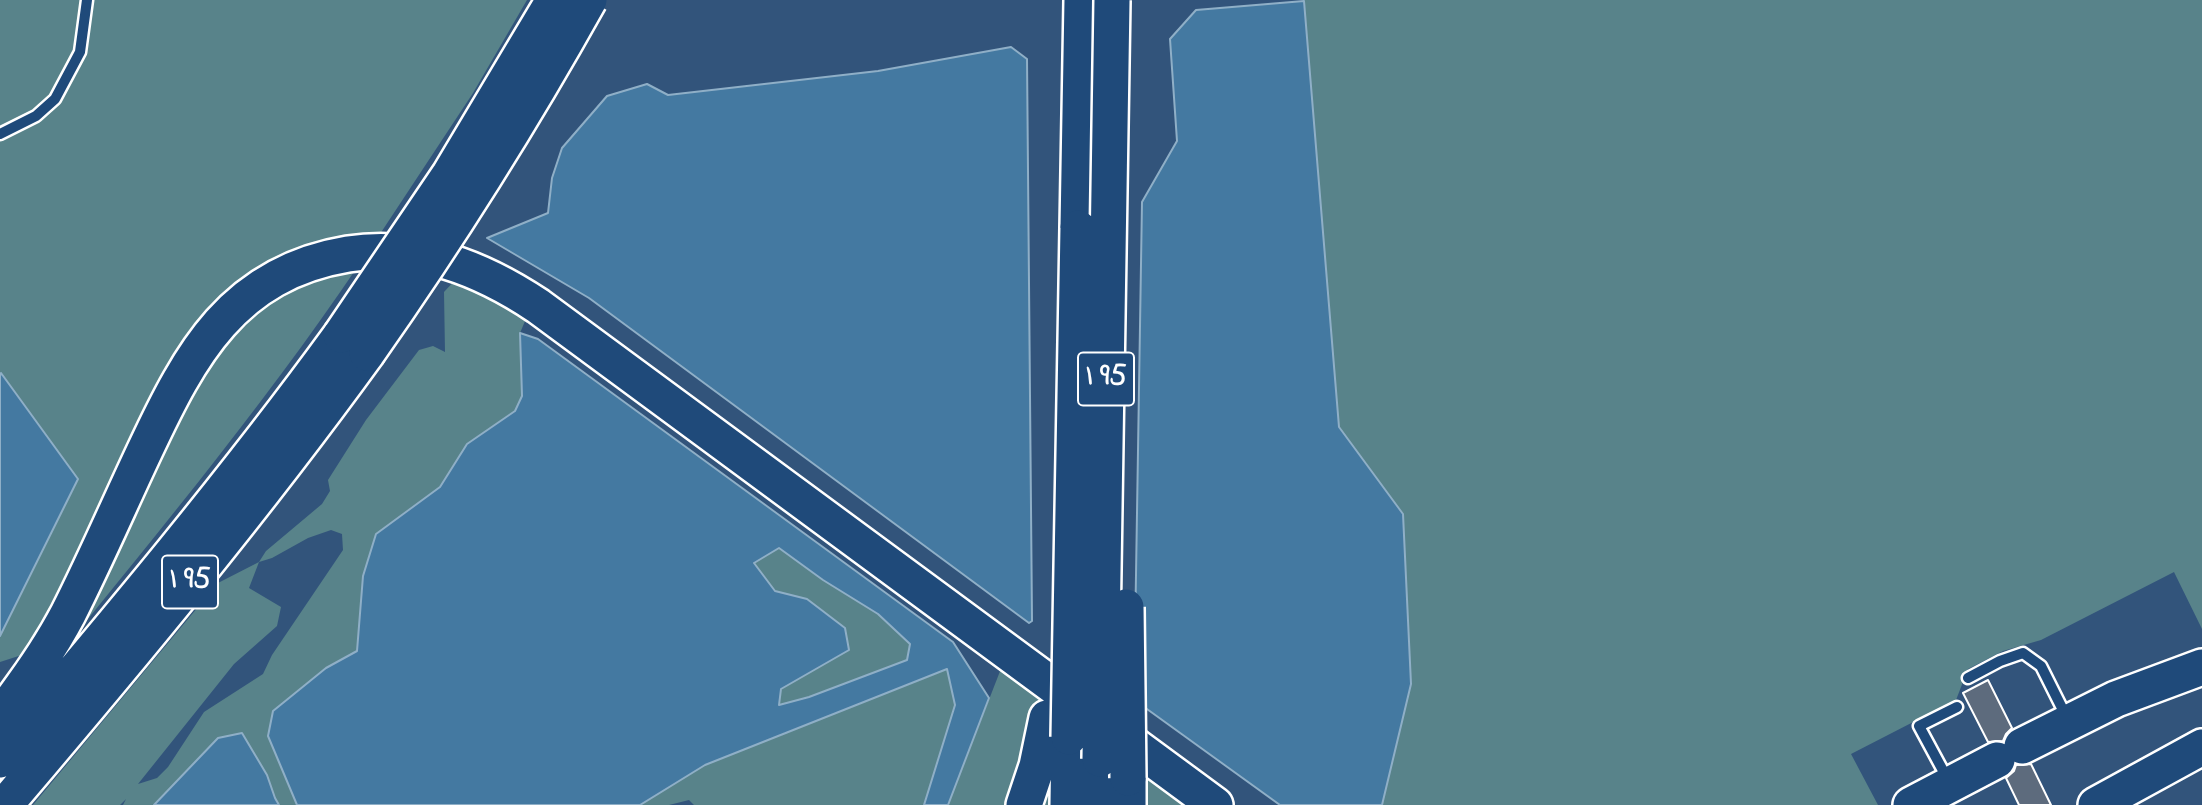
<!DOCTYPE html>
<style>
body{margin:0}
canvas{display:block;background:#32547b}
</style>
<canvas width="2202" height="805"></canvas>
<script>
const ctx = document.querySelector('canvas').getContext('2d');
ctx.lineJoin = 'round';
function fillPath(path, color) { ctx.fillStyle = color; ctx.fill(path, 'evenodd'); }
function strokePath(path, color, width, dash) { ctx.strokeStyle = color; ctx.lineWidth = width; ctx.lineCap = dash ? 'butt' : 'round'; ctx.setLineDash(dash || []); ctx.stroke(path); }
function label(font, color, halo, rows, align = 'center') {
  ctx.font = font + ' "Indie Flower",sans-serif'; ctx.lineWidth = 5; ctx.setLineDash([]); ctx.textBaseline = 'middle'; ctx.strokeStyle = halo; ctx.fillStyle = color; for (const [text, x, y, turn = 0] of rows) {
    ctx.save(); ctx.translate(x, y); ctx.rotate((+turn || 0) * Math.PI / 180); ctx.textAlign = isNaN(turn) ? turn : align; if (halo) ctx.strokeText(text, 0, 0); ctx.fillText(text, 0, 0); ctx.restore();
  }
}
fillPath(new Path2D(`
 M0 0H527L473 93 378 237 239 284 193 325 168 366 28 653 0 662V636L78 479 1 373 0 376Z
 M1304 0H2202V629L2174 572 2041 640 2003 651 1968 669 1956 700 1851 754 1878 805H1382L1411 684 1403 514 1339 427Z
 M360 263C259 413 141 553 27 694L188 382 247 305Z
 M458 277 528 314 520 333 522 396 515 411 467 444 440 487 376 534 363 576 358 651 326 668 268 736 297 805H279L275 798 267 775 218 738 154 805H123L126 799 120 805H33L218 583 259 562 266 551 322 504 330 491 328 480 366 420 419 350 433 346 445 352 444 292ZM331 530 342 534 343 550 272 655 263 674 204 712 168 767 157 778 138 784 234 664 277 626 281 607 249 588 259 562 272 558 308 538Z
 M779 548 823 580 878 614 910 644 907 660 809 697 779 705 781 689 849 650 845 628 807 599 775 591 754 563Z
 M1004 661 1183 801V805H948Z
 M948 669 955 705 924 805H694L689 800 669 805H640L705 765Z`), '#58838a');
const water = new Path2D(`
 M1304 1 1339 427 1403 514 1411 684 1382 805H1280L1140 704 1135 637 1142 202 1177 141 1170 39 1196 10Z
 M1011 47 1027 59 1032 621 1029 623 589 298 487 238 548 213 552 178 562 148 607 96 647 84 668 95 878 71Z
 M520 333 538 339 953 642 989 698 948 805H924L955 705 947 669 705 765 640 805H297L268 736 273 711 326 668 357 651 363 576 376 534 440 487 467 444 515 411 522 396ZM779 548 823 580 878 614 910 644 907 660 809 697 779 705 781 689 849 650 845 628 807 599 775 591 754 563Z
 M1 373 78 479 0 636V376Z
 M242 733 267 775 275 798 279 805H154L218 738Z`);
fillPath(water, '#4479a1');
strokePath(water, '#8fafc7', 2);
const building = new Path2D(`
 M1988 680 2012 728 2006 734 2003 741 1988 742 1963 693Z
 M2031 764 2051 805H2019L2006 778 2014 771 2016 765Z`);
fillPath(building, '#5d6b7d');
strokePath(building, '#fff', 2);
const lane = new Path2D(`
 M0 134 36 116 55 99 80 52 87 0
 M1968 678 2000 661 2023 653 2041 666 2067 718
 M1947 778 1919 726 1957 707`);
const highway = new Path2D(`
 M1078 228 1082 0
 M0 716C25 684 49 650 68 614 95 561 119 505 145 450 190 354 233 273 348 254 418 243 481 268 538 306L1215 805
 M2022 746 2116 699 2202 667
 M0 760C117 621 234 482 341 335
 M1128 778V805
 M5 805C130 658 254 509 367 353
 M1024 805 1037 766 1047 718
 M1068 805 1069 737
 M1099 805 1100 759
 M1911 805 1997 760
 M2096 805 2202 747`);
strokePath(lane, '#fff', 15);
strokePath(highway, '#fff', 40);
strokePath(lane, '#1f4a7a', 10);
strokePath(highway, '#1f4a7a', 35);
const highwayBridge = new Path2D(`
 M341 335 450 174 554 0
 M367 353C447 239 521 122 589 0
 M1126 607 1128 778
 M1069 737 1078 228
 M1100 759 1112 0`);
strokePath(highwayBridge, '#fff', 40, []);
strokePath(highwayBridge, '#1f4a7a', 35);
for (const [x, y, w] of [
 [1106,379,56],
 [190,582,56]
]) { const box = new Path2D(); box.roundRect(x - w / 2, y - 26.5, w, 53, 5); ctx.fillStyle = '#1f4a7a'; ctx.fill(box); strokePath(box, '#fff', 2); }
label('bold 30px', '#fff', null, [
 ["I 95",1106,379],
 ["I 95",190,582]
]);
</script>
